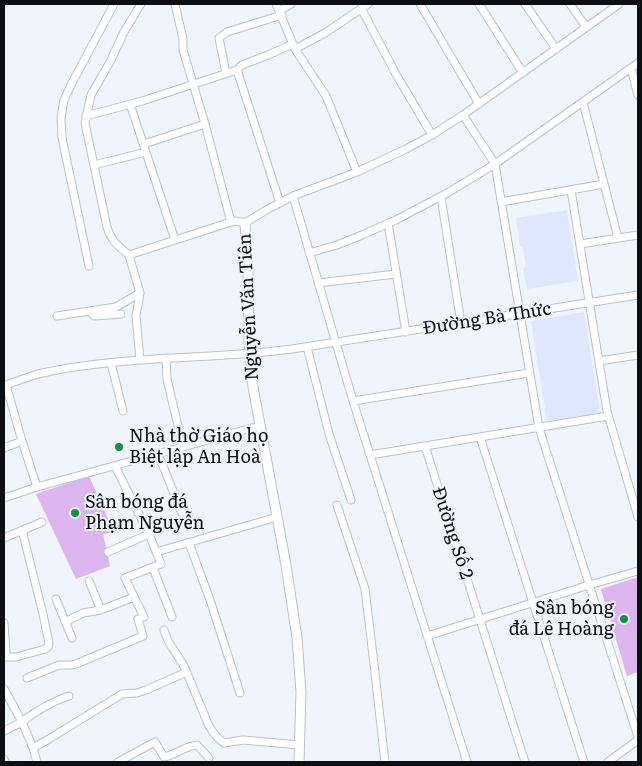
<!DOCTYPE html>
<meta charset="utf-8">
<style>
body{margin:0}
#map{position:relative;width:642px;height:766px;overflow:hidden;background:#f0f4fd;font-family:Literata,serif}
canvas{display:block}
.frame{position:absolute;inset:0;border:5px solid #0c0e13;pointer-events:none}
</style>
<div id="map">
<canvas width="642" height="766"></canvas>
<div class="frame"></div>
</div>
<script>
const ctx = document.querySelector('canvas').getContext('2d');
ctx.lineJoin = 'round';
function fillPath(path, color) { ctx.fillStyle = color; ctx.fill(path, 'evenodd'); }
function strokePath(path, color, width, dash) { ctx.strokeStyle = color; ctx.lineWidth = width; ctx.lineCap = dash ? 'butt' : 'round'; ctx.setLineDash(dash || []); ctx.stroke(path); }
function label(font, color, halo, rows, align = 'center') {
  ctx.font = font + ' Literata,serif'; ctx.lineWidth = 4; ctx.setLineDash([]); ctx.textBaseline = 'middle'; ctx.strokeStyle = halo; ctx.fillStyle = color; for (const [text, x, y, turn = 0] of rows) {
    ctx.save(); ctx.translate(x, y); ctx.rotate((+turn || 0) * Math.PI / 180); ctx.textAlign = isNaN(turn) ? turn : align; if (halo) ctx.strokeText(text, 0, 0); ctx.fillText(text, 0, 0); ctx.restore();
  }
}
fillPath(new Path2D(`
 M567 210 578 281 527 289 523 269 526 266 523 248 520 246 516 218Z
 M584 312 600 413 547 421 531 321Z`), '#dee7fd');
fillPath(new Path2D(`
 M89 476 114 532 103 534 110 566 76 579 36 494Z
 M638 577V672L627 676 601 589Z`), '#ddb5ee');
const minor = new Path2D(`
 M175 4 183 39V50L205 124 231 222
 M276 4 295 49 326 96 357 172
 M420 4 479 104
 M479 4 523 73
 M525 4 556 49
 M570 4 586 27
 M361 8 397 76 432 135
 M279 11 291 4
 M295 49 325 33 368 4
 M631 68 638 95
 M237 70 280 203
 M226 73 219 38 227 32 282 15
 M583 102 618 238
 M130 104 175 240
 M463 115 495 164 539 428 638 737
 M86 116 142 101 237 70 242 65 268 55 293 44
 M144 144 205 124
 M94 165 146 152
 M571 190 607 411 638 517
 M293 196 353 401 467 762
 M441 197 461 323
 M501 202 604 184
 M388 223 406 332
 M580 244 638 235
 M309 253 337 245 362 235 396 220 449 192 495 164 638 63
 M129 255 231 222 236 221 245 223 268 209 293 196 357 172 406 149 432 135 463 115 619 4
 M129 255C117 245 112 242 107 227L85 123 91 95 110 62 124 32 141 4
 M129 255 140 293 136 316 140 360
 M89 266 62 138 61 118 64 100 72 83 114 4
 M318 283 396 274
 M91 312 94 316 121 314
 M57 316 116 307 140 293
 M307 347 329 434 351 500
 M166 358 167 379 183 447
 M599 361 638 355
 M111 363 123 411
 M353 401 529 373
 M480 437 584 762
 M425 446 525 762
 M4 448 22 441
 M158 454 184 518
 M370 455 608 416
 M37 487 22 441 6 385C17 381 28 377 38 374 122 355 208 360 292 349L638 295
 M4 498 37 487 259 426
 M337 505 365 589 374 664 385 762
 M4 538 42 522
 M189 543 210 600 240 693
 M108 552 149 534
 M156 552 277 517
 M153 568 172 617
 M89 581 101 610
 M56 599 72 638
 M65 622 83 613 101 610 134 597
 M4 623 6 652 4 657
 M164 630 168 641 184 666 209 726C213 733 217 738 224 743L243 740 300 745
 M427 636 589 585 638 571
 M4 657H16L45 649 48 647 49 643 43 614 22 530
 M27 678 59 665H71L76 664 143 636 138 619 144 617 142 613 125 578 161 564 149 534 115 466
 M4 689 22 722C37 710 50 702 69 696
 M4 731 22 722 33 748 49 739 122 694 137 693 146 690 187 672
 M33 748 37 762
 M4 759 5 762
 M118 762 155 742 164 757C175 755 185 746 197 745L209 758
 M608 762 638 740`);
const tertiary = new Path2D(`
 M245 223 248 276 249 343 253 387 286 565 297 638 301 692 299 762`);
strokePath(minor, '#bbc1d0', 9);
strokePath(tertiary, '#bbc1d0', 11);
strokePath(minor, '#fff', 7);
strokePath(tertiary, '#fff', 9);
for (const [x, y, r, color] of [
 [119,447,5,"#198e48"],
 [75,513,5,"#198e48"],
 [624,619,5,"#198e48"]
]) { const dot = new Path2D(); dot.arc(x, y, r, 0, 2 * Math.PI); ctx.fillStyle = color; ctx.fill(dot); strokePath(dot, '#f0f4fd', 2); }
label('18px', '#0c0e13', '#f0f4fd', [
 ["Nguyễn Văn Tiên",249,307,-93],
 ["Đường Bà Thức",487,319,-9],
 ["Đường Số 2",452,533,72]
]);
label('18px', '#0c0e13', '#f0f4fd', [
 ["Nhà thờ Giáo họ",129,437],
 ["Biệt lập An Hoà",129,458],
 ["Sân bóng đá",85,503],
 ["Phạm Nguyễn",85,524],
 ["Sân bóng",614,609,"right"],
 ["đá Lê Hoàng",614,630,"right"]
], 'left');
</script>
